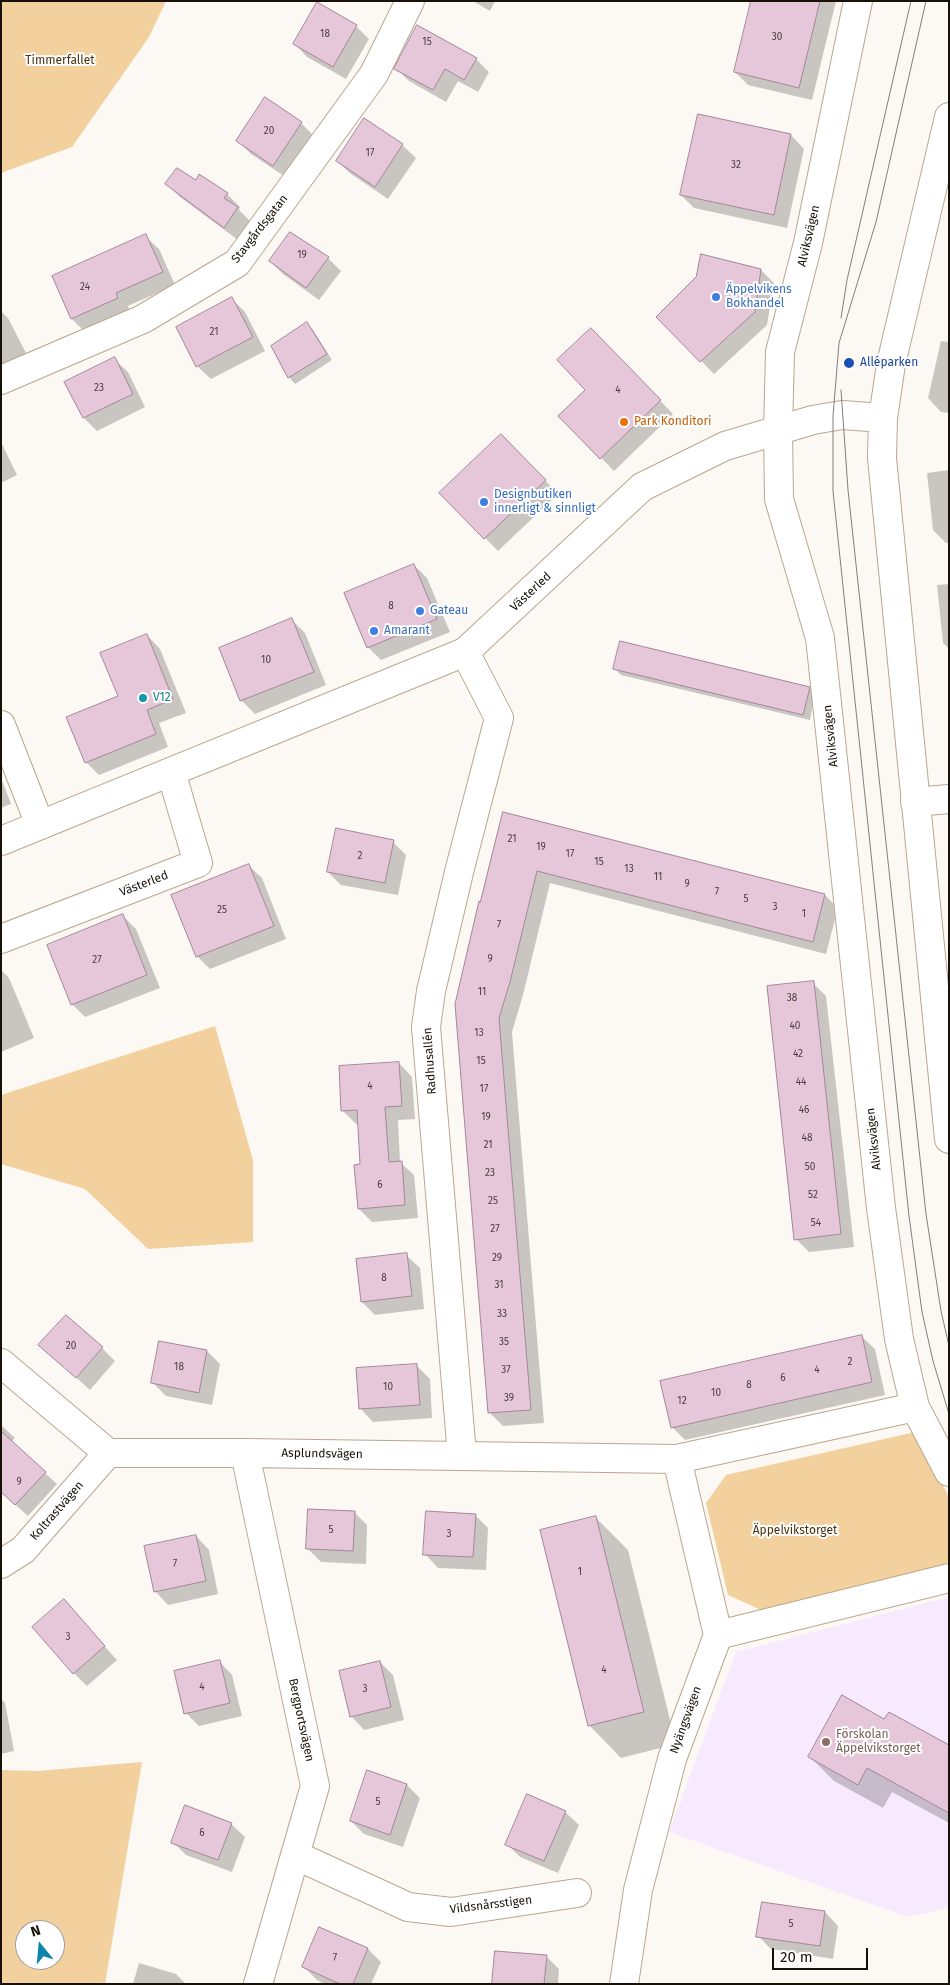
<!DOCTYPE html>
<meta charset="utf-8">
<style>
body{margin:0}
#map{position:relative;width:950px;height:1985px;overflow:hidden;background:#fcf8f3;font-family:"Fira Sans",sans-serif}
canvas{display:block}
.frame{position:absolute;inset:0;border:2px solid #171107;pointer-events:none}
.north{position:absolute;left:15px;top:1920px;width:50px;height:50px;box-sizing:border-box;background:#fff;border:1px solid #a2a09c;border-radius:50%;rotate:343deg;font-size:14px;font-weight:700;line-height:20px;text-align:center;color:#171107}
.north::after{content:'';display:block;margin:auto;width:18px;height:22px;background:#0c86aa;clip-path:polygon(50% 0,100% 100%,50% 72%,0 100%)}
.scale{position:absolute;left:772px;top:1948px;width:96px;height:22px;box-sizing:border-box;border:2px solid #171107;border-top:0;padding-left:6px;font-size:15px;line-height:18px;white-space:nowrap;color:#171107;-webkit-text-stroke:4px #fff;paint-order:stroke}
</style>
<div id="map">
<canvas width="950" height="1985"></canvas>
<div class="frame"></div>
<div class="north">N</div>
<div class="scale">20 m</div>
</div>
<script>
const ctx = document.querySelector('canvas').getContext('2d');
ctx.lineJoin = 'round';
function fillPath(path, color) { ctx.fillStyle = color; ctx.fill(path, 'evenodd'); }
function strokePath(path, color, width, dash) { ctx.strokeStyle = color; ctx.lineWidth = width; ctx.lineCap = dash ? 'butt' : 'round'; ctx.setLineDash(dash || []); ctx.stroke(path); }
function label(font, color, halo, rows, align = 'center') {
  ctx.font = font + ' "Fira Sans",sans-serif'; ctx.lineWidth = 4; ctx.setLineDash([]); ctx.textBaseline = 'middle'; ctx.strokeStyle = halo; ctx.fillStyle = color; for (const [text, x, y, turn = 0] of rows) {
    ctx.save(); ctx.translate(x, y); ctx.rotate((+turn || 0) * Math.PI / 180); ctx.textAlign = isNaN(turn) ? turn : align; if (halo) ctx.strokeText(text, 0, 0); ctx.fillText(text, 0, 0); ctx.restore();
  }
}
fillPath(new Path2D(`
 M949 1597V1908L908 1917 669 1832 736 1652Z`), '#f7eafe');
fillPath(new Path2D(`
 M1 1H166L149 37 72 147 1 173Z
 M215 1026 253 1160V1242L148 1249 85 1189 1 1164V1095Z
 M915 1432 949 1497V1565L763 1611 728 1595 706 1503 726 1475Z
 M142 1762 105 1984H1V1770L38 1771ZM25 1930H55V1960H25Z`), '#f3d19f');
fillPath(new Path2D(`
 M473 1H495L490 11Z
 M752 1H836L812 100 748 85 735 72Z
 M356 26 369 39 346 79 307 57 294 43Z
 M476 59 489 72 478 92 458 81 446 102 409 81 396 68Z
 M699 115 791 135 804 149 787 228 694 208 681 195Z
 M365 120 402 145 416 158 388 199 351 174 337 161Z
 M301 123 314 136 287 178 251 154 238 141Z
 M196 182 227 194 240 207 239 210 250 221 238 240 180 197 167 184Z
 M290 234 328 258 341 271 319 300 283 274 270 261Z
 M145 236 159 249 175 285 128 306 130 312 85 332 72 319 53 277Z
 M761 270 774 283 767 325 714 374 658 317Z
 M232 299 245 312 265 351 211 379 197 366Z
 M1 311 8 318 27 355 1 368Z
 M306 324 313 330 332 360 295 384 289 377 272 347Z
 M591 329 673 414 614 471 560 416 587 390Z
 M941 341 949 342V413L941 412 928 398Z
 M114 359 128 372 145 407 97 431 84 418Z
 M1 442 17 475 1 483Z
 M514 448 558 494 498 551 441 493Z
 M949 470V543H946L933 530 927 473Z
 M414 565 427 578 450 632 381 660 368 647Z
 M949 584V649L943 643 937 585Z
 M292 620 305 633 326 685 255 714 241 700 221 648Z
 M147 635 160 649 186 713 159 723 168 747 99 775 86 762 120 697Z
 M615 669 809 688 815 695 810 720 621 675Z
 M1 778 11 804 1 808Z
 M504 814 825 895 838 908 826 954 550 883 523 995 512 1032 544 1423 503 1426 490 1413 456 1004Z
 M393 842 406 855 398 895 341 885 328 872Z
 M248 865 262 878 286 939 210 969 197 956Z
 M123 916 136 929 160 988 85 1017 72 1004Z
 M1 970 9 978 34 1038 1 1052Z
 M813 983 826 996 854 1247 809 1252 796 1239Z
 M399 1063 412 1077 415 1119 398 1120 400 1162 414 1175 418 1218 372 1222 359 1209 362 1165 359 1124H356L343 1111Z
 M406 1255 420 1268 424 1309 375 1315 362 1302 357 1261Z
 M861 1336 875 1349 885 1395 685 1440 672 1427Z
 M40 1345 102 1348 115 1361 90 1390Z
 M207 1351 220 1364 212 1405 166 1396 153 1383Z
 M417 1366 430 1379 432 1418 373 1422 360 1408Z
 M1 1425 15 1438 11 1442 57 1484 28 1516 1 1492Z
 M354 1512 367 1525 366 1564 321 1562 308 1549Z
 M475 1515 488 1528 486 1570 438 1568 425 1554Z
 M595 1517 628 1550 676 1744 621 1758 589 1725Z
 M196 1536 209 1550 218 1594 168 1605 155 1591Z
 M64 1601 117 1660 87 1686 74 1673Z
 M219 1661 232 1675 242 1716 199 1726 186 1713Z
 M380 1662 393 1675 404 1720 364 1730 351 1716Z
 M1 1699 5 1703 14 1751 1 1754Z
 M885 1721 949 1746V1823L892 1792 883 1808 834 1781 809 1756Z
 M407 1785 420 1798 403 1847 364 1834 351 1821Z
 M565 1812 579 1825 558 1873 520 1857 507 1844Z
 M231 1824 245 1837 232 1872 186 1855 173 1842Z
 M825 1912 838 1926 833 1959 771 1949 758 1936Z
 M368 1949 381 1962 371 1984H325L317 1980 304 1967Z
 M546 1956 559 1969 558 1984H493Z
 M139 1963 176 1974 186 1984H133Z`), '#0003');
const building = new Path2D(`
 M751 1H820L799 88 734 72Z
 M317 2 357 25 333 67 293 44Z
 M417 25 477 58 464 80 445 69 433 90 394 69Z
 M265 97 302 122 273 166 236 141Z
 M698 114 791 134 774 215 680 195Z
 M364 118 403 144 375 187 336 161Z
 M177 168 196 180 199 174 228 193 224 198 238 207 224 228 165 184Z
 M290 232 329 257 306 288 269 261Z
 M146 234 163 272 116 293 118 298 71 319 52 276Z
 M701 254 761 269 755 312 700 362 656 317 696 277Z
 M232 297 253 337 196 367 176 327Z
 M307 322 327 354 288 378 271 346Z
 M591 328 661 400 600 459 558 416 585 390 557 360Z
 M115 357 133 394 83 418 64 382Z
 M501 434 546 480 484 539 439 493Z
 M414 564 437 619 367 648 344 593Z
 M292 618 314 672 240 701 219 648Z
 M147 634 173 699 147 710 156 734 85 763 66 717 118 696 100 653Z
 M620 641 810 687 803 715 613 669Z
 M503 812 825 894 813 942 537 871 510 982 499 1018 531 1410 488 1413 455 1004 479 901 480 902Z
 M336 828 394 840 385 883 327 872Z
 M249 864 274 926 196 957 171 895Z
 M123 914 147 975 71 1005 47 945Z
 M814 981 841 1234 794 1240 767 986Z
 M399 1062 402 1106 385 1107 389 1162 402 1161 405 1205 358 1209 354 1165 360 1164 357 1110 341 1111 339 1066Z
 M407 1253 412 1296 361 1302 356 1259Z
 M66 1315 103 1347 76 1378 38 1345Z
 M862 1335 872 1382 671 1428 660 1381Z
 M159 1341 207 1350 199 1393 151 1383Z
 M417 1364 420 1405 359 1409 356 1368Z
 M1 1431 46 1472 15 1505 1 1492Z
 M308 1509 355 1511 353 1551 306 1549Z
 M426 1511 476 1514 473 1557 423 1555Z
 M596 1516 644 1712 588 1726 540 1530Z
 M196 1535 206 1581 154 1592 144 1546Z
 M64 1599 105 1646 73 1674 32 1627Z
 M220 1660 230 1703 184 1714 174 1671Z
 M380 1661 391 1707 350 1717 339 1671Z
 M842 1695 884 1719 889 1712 949 1745V1813L867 1768 858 1785 808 1757Z
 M367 1770 407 1784 390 1835 350 1821Z
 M527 1794 566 1811 544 1861 505 1845Z
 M185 1805 232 1823 218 1860 171 1843Z
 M762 1902 825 1911 820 1946 756 1937Z
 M319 1927 368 1948 353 1984H340L302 1967Z
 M495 1951 547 1955 544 1984H492Z`);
fillPath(building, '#e6c6d9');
strokePath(building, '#a38697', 1);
const street = new Path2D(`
 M858 1 808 243 780 352 778 431 779 499 820 638 881 1208 899 1339 915 1407 949 1472
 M1 380 143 319 237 263 374 74 410 1
 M1 725 40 825
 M915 802 949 799
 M1 939 198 863 171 772
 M1 1363 108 1453H245L677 1459 915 1407
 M245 1453 315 1786 258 1984
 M462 1455 426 1027 431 991 460 868 499 718 465 652
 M1 1564 23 1550 108 1453
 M718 1635 949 1578
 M295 1855 408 1907 451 1912 577 1893
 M624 1984 638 1890 672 1759 718 1635 677 1459`);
const secondary = new Path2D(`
 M949 117 891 364 883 418 882 458 949 1139
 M1 841 465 652 642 487 725 446 813 420 842 415 883 418`);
strokePath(street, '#baa78d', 30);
strokePath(secondary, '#baa78d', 30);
strokePath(street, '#fff', 28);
strokePath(secondary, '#fff', 28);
strokePath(new Path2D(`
 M926 1 876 222 839 343 833 416V491L909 1216 922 1312 933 1361 949 1414
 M841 318 847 280 911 1
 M841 390 848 490 926 1214 941 1311 949 1346`), '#847f77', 1);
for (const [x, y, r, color] of [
 [716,297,5,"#3f7fe0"],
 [849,363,6,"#1a4fb4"],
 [624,422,5,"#e8710a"],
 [484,502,5,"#3f7fe0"],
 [420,611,5,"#3f7fe0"],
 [374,631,5,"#3f7fe0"],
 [143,698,5,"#0f9aa8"],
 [826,1742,5,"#8d6e63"]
]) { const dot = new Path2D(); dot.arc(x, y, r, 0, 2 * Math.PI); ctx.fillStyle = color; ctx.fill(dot); strokePath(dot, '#fff', 2); }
label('10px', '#4b3e3c', null, [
 ["18",325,34],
 ["30",777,37],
 ["15",427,42],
 ["20",269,131],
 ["17",370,153],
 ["32",736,165],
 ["19",302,255],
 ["24",85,287],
 ["21",214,332],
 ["23",99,388],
 ["4",618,390],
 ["8",391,606],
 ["10",266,660],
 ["21",512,839],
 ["19",541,847],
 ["17",570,854],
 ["2",360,856],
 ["15",599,862],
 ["13",629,869],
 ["11",658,877],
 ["9",687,884],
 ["7",717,892],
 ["5",746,899],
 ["3",775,907],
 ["25",222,910],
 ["1",804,914],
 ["7",499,925],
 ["9",490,959],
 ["27",97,960],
 ["11",482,992],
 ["38",792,998],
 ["40",795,1026],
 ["13",479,1033],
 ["42",798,1054],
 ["15",481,1061],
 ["44",801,1082],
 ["4",370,1086],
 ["17",484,1089],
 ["46",804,1110],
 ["19",486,1117],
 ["48",807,1138],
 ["21",488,1145],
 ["50",810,1167],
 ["23",490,1173],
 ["6",380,1185],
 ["52",813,1195],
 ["25",493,1201],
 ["54",816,1223],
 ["27",495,1229],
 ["29",497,1258],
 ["8",384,1278],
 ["31",499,1285],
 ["33",502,1314],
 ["35",504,1342],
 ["20",71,1346],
 ["2",850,1362],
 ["18",179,1367],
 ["37",506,1370],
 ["4",817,1370],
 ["6",783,1378],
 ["8",749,1385],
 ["10",388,1387],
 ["10",716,1393],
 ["39",509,1398],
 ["12",682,1401],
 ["9",19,1482],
 ["5",331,1530],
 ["3",449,1534],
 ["7",175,1564],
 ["1",580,1572],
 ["3",68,1637],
 ["4",604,1670],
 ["4",202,1687],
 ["3",365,1689],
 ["5",378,1802],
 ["6",202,1833],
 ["5",791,1924],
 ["7",335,1958]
]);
label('12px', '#493411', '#fff', [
 ["Timmerfallet",60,61],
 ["Äppelvikstorget",795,1531]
]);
label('12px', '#171107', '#fff', [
 ["Stavgårdsgatan",260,229,-52],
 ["Alviksvägen",809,236,-77],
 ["Västerled",531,592,-43],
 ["Alviksvägen",831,736,-96],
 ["Västerled",144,884,-21],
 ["Radhusallén",430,1061,-94],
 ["Alviksvägen",874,1139,-96],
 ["Asplundsvägen",322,1454,1],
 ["Koltrastvägen",57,1511,-49],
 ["Bergportsvägen",301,1720,78],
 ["Nyängsvägen",686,1720,-70],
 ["Vildsnårsstigen",491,1905,-7]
]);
label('12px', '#366cbe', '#fff', [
 ["Äppelvikens",726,290],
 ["Bokhandel",726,304],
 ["Designbutiken",494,495],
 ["innerligt & sinnligt",494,509],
 ["Gateau",430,611],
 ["Amarant",384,631]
], 'left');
label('12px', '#164399', '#fff', [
 ["Alléparken",860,363]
], 'left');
label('12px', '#c56008', '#fff', [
 ["Park Konditori",634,422]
], 'left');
label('12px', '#0d838f', '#fff', [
 ["V12",153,698]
], 'left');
label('12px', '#785e54', '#fff', [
 ["Förskolan",836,1735],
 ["Äppelvikstorget",836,1749]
], 'left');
</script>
